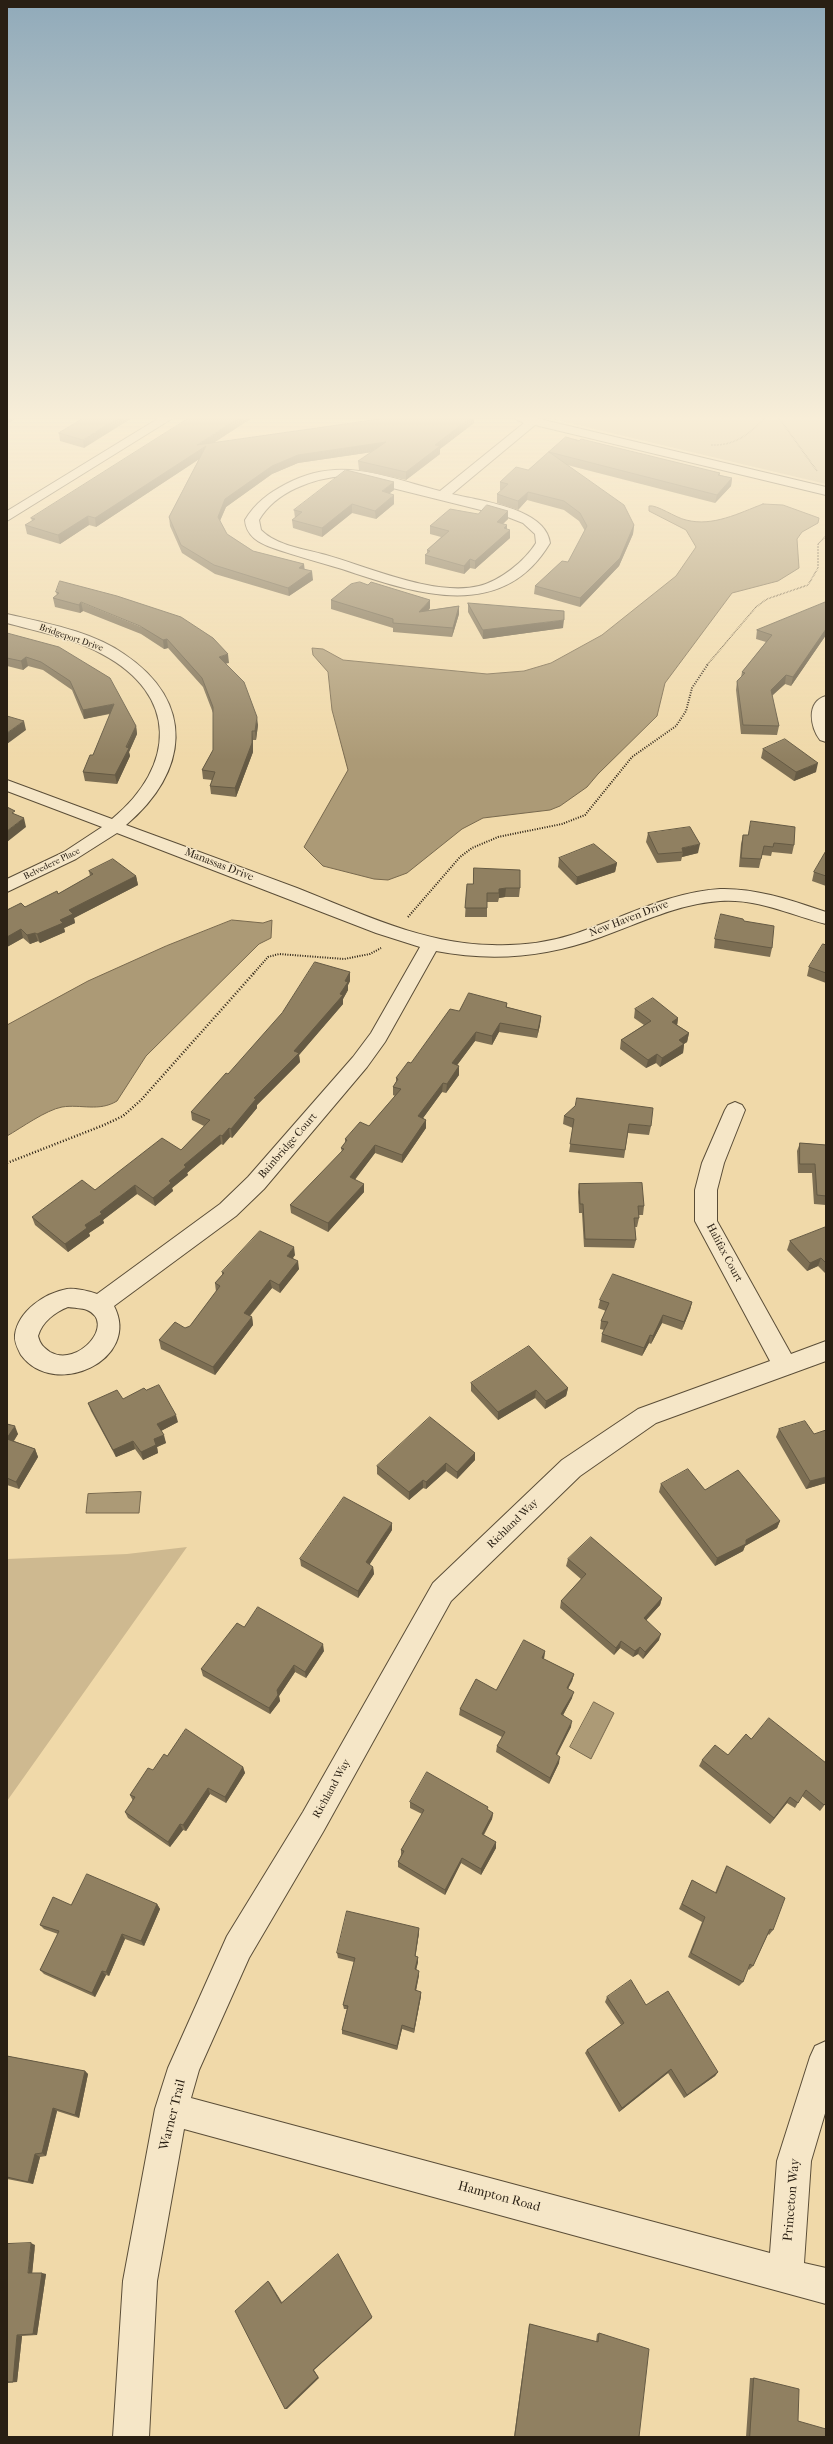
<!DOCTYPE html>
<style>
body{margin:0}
#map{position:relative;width:833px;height:2444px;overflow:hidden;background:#f0d9a9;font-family:"IM FELL French Canon",serif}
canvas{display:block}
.frame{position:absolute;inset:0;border:8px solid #291f13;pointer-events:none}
</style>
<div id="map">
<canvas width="833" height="2444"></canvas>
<div class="frame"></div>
</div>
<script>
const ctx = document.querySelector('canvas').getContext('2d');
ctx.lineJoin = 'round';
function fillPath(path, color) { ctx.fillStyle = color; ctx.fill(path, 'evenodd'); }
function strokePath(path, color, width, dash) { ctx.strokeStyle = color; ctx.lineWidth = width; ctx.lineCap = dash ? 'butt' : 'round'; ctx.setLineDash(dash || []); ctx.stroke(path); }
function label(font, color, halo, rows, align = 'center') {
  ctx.font = font + ' "IM FELL French Canon",serif'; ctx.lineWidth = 3; ctx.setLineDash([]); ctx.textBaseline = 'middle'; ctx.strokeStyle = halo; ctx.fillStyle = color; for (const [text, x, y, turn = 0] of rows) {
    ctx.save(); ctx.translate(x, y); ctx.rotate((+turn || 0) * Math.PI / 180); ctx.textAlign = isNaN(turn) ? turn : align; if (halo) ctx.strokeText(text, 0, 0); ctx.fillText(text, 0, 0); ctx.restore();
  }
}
fillPath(new Path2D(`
 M548 418H826V484Z
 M187 1547 7 1801V1559L127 1554Z`), '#ceb990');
const water = new Path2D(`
 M763 504 783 505 819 518 818 523 802 532 797 539 799 568 778 581 732 593 665 683 657 716 598 774 587 787 560 806 550 810 483 818 462 829 407 873 388 880 374 879 323 866 304 847 348 770 332 710 328 672 313 655 312 648 323 649 343 660 487 674 524 671 551 663 602 635 676 576 696 547 686 530 649 511V506C656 504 676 518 686 520 713 527 739 513 763 504Z
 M232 920 263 923 272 920 271 938 259 944 146 1056 117 1101C99 1112 81 1104 62 1107 46 1110 21 1128 7 1136V1025L88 981 166 946Z
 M141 1492 139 1513H86L88 1494Z
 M594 1702 614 1713 591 1759 570 1747Z`);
fillPath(water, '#ac9a76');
strokePath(water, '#78694e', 1);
const minor = new Path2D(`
 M159 418H173L7 521V511Z
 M514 418H535L826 487V495L535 425 452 494C480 501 546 508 550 543 502 624 414 593 342 569 319 562 296 556 273 548 259 543 246 536 245 520 255 503 269 493 286 484 340 455 385 477 440 491L524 423ZM344 476 505 516 523 523 535 534 536 543C525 561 500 581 479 586 436 597 368 567 326 555 305 549 277 546 261 530L259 520C275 492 313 478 344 476Z
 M7 614C45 623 91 631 124 654 196 702 189 772 126 825 183 846 241 867 297 888 360 913 423 944 492 945 518 946 546 943 571 935 621 919 668 892 720 889 754 888 788 899 820 910L826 912V924C791 915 757 898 720 901 677 904 640 923 601 937 547 957 493 962 436 951L385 1042 367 1067 264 1189 236 1216 114 1306C142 1360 54 1400 21 1355 18 1349 14 1342 15 1335 18 1311 45 1293 67 1289 75 1288 89 1291 97 1294L220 1204 248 1177 353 1057 371 1033 420 947 376 933 117 833 76 859 7 892V879L64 852 102 827 7 791V780L112 819C176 766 179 695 102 654 73 638 39 632 7 623ZM68 1307C74 1308 82 1308 87 1310 117 1323 78 1368 50 1352 43 1347 40 1344 38 1336 42 1322 55 1312 68 1307Z
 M826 696V742L820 740C811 728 805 702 826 696Z
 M735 1102 742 1105 745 1110 724 1163 717 1190V1221L791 1354 826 1341V1361L656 1423 580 1476 451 1601 323 1832 249 1958 199 2070 191 2098 770 2253 777 2161 810 2057 815 2046 826 2041V2110L811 2161 804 2263 826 2268V2304L184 2129 157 2281 149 2437H113L123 2281 155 2109 168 2068 227 1936 303 1812 433 1583 562 1460 638 1409 770 1361 695 1221V1190L702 1163 725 1110 728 1105Z`);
strokePath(minor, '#5b4e38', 2);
strokePath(new Path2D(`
 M779 418 817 471
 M711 445C735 446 749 434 765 418
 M707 665 756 607 767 599 808 585 818 568V544L826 536`), '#291f13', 1.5, [0.5, 1]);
strokePath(new Path2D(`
 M408 917 460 857 472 848 498 837 562 824 585 815 632 757 676 726 686 711 692 688 708 664
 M253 974 268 957 279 954 344 959 370 954 381 948`), '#291f13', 2, [1, 1.5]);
strokePath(new Path2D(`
 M7 1163 104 1125 123 1116 141 1100 254 973`), '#291f13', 2.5, [1, 2]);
fillPath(minor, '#f5e6c7');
fillPath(new Path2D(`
 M84 418V448L60 441 59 433Z
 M364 418H474V423L440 449V454L406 480 359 470 358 461 372 452 298 463 272 474 226 507 220 521 227 534 253 551 304 564V569L313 580 289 596 215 574 182 553 170 526 169 517 199 459 96 527 89 525 60 544 27 534 25 525 32 521 31 518 214 443 373 420Z
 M566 437 720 473V475L732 478 731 486 715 503 567 465 634 525 633 534 619 566 580 607 534 594 535 586 568 562 585 531 579 521 564 510 527 500 518 510 497 503V494L501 490H500V482L528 470Z
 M394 490 389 493 394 504 376 519 352 513 322 537 293 528 292 520 295 518 294 510Z
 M508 511V519L503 524 507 525V529L510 538 475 569 470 568 464 574 425 564V555L427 554V550L441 537 430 534V526L478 514Z
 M56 592 229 663H226L258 725 256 740H253V752L236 797 211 794 210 786 212 780 203 779 202 770 213 750V713L203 687 168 648 164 649 141 634 83 611 80 613 55 607 53 598 57 595Z
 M331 600 430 608 429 610 459 606V614L452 637 393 632V628L331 609Z
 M826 602V635L791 686 785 684 772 696 779 726 777 735 741 734 736 690 737 681 741 677 742 672 766 642 756 639 757 630Z
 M468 603 563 628 483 639 468 612Z
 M7 633 136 726 137 734 129 752 130 756 117 784 85 781 83 772 93 755 110 714 84 719 72 690 43 670 28 666 23 670 7 666Z
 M763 749 816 772 794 781 761 758Z
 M648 833 698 853 682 857 681 861 657 863 646 842Z
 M743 835 794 845 792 854 772 852 771 856 762 855 759 868 739 867 741 844Z
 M826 851V886L812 881 814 872Z
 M559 858 617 863 615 872 576 885 558 867Z
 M89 871 136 876 138 885 74 918 75 923 64 928 65 932 40 943 38 941 30 944 23 938 7 947V910L25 907 58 894 90 876Z
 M467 884 520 888 519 897H505L499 898 498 902H487V917H465Z
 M744 921 772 948 770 957 714 948 715 939Z
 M826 945V983L807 976 809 967Z
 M350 972V981L348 985V990L343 999V1004L299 1055 300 1062 257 1105V1108L232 1138 230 1137 223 1145 221 1144 187 1173 188 1175 172 1188 173 1191 155 1206 137 1194 103 1220 104 1223 89 1233 90 1236 68 1252 35 1225 32 1217 95 1190 181 1150 204 1126 192 1120 191 1112 228 1074Z
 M507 1003V1007L541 1016 540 1025 537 1038 499 1032 492 1045 475 1041 457 1065 459 1075 446 1093 442 1092 423 1118 426 1120V1128L402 1163 375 1153 355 1179 364 1192 328 1232 291 1213 290 1205 342 1152 341 1148 345 1143V1139L369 1126 395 1096 393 1095V1087L396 1082V1078L411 1063 459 1011Z
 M635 1009 678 1018 677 1025 689 1033 687 1042 684 1044 683 1053 660 1067 656 1063 646 1068 620 1049 621 1040 644 1025 634 1018Z
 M564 1116 651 1126 649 1135 628 1133 624 1158 569 1152 573 1128 563 1124Z
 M800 1143 826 1145V1205L814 1204 812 1173H798L797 1151Z
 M579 1184 644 1206 643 1215H639V1218L637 1227H635L636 1240 634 1248 584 1247 582 1213H579L578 1192Z
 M826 1227V1274L818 1266 807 1271 787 1250 790 1241Z
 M295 1255 293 1258 299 1269 280 1293 272 1288 250 1316 252 1317 253 1325 215 1375 161 1349 159 1340 190 1326 216 1292 215 1283 222 1275V1272Z
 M600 1300 692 1302 690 1310 682 1330 662 1323 651 1344 649 1343 642 1356 601 1342 602 1334 604 1330 600 1329 601 1321 606 1311 598 1308Z
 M471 1383 568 1388 566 1396 545 1409 535 1398 498 1420 471 1391Z
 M123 1399 178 1422 161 1431 166 1443 157 1447 158 1453 143 1460 135 1449 116 1457 91 1411 88 1403Z
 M7 1424 18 1434 14 1441 35 1449 38 1457 19 1489 7 1485Z
 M779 1429 826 1483 806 1489 776 1437Z
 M475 1453V1460L457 1479 446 1471 426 1489 423 1488 409 1500 377 1474V1466Z
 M661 1484 780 1521 777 1528 745 1546 743 1551 715 1566 659 1492Z
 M392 1530 369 1565 373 1567 374 1574 358 1598 301 1566 300 1559Z
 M568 1559 662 1598 660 1605 646 1620 659 1640 643 1659 638 1654 633 1657 620 1648 614 1655 560 1608 561 1601 581 1579 566 1566Z
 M244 1627 324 1651 306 1678 295 1672 279 1696 280 1701 270 1714 203 1676 201 1669Z
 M545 1651 544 1659 574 1674 572 1681 568 1689 572 1698 563 1715 571 1727 557 1755 559 1763 549 1784 496 1752 497 1746 502 1737 459 1715 460 1709 496 1690Z
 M746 1734 826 1803 820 1811 802 1796 795 1808 787 1803 770 1824 699 1766 702 1760 728 1755Z
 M167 1756 243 1767 245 1773 226 1803 210 1794 186 1831 183 1830 170 1847 128 1818 125 1812 133 1801 130 1795 153 1770Z
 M410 1802 487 1810 493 1813 492 1819 484 1835 496 1842V1848L481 1875 461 1863 445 1895 398 1867V1862L401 1855V1850L422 1814 410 1808Z
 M727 1866 773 1930 769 1935 768 1934 753 1966 749 1970 748 1969 743 1982 739 1986 688 1957 702 1922 679 1909 692 1880 715 1893 724 1871Z
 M157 1904 160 1909 144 1946 125 1939 109 1976 106 1975 95 1997 44 1974 40 1970 58 1934 44 1929 40 1925 71 1905Z
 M419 1933 415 1956 418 1957V1962L416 1970 419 1975 416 1991 421 1992V1996L414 2033 402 2029 397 2050 342 2034V2030L347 2009H344L343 2005 354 1962 338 1958 337 1953Z
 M607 1997 646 2005 718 2072 715 2076 684 2098 668 2073 619 2112 585 2053 587 2050 621 2025 605 2002Z
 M7 2056 85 2071 88 2074 79 2118 57 2111 46 2156 40 2157 33 2184 7 2179Z
 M35 2245 32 2273 46 2274 37 2335 22 2336 17 2382 7 2383Z
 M530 2324 596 2342 597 2334 599 2333 639 2437H514L529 2325Z
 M750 2378H754L798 2421 826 2437H746Z`), '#7c6e53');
fillPath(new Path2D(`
 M7 418H17L7 424Z
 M118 418H132L84 448 83 440Z
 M239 418H252L206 448 207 454 96 527 95 518 197 445Z
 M470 418H474V423L440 449V454L406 480V472L435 445Z
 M386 442V450L298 463 272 474 226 507 218 525V517L225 499 272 466 298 455Z
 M732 478 731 486 715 503 717 495Z
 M394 482V490L382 499V491Z
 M528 492 527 500 518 510V501Z
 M394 495V504L376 519 375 511Z
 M352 504V513L322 537V528Z
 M508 511V519L496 530 497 522Z
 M88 516 89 525 60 544 58 535Z
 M507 525 506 533 510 530V538L475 569V561Z
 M634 525 633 534 619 566 580 607V598Z
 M470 559V568L464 574V566Z
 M304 564 305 572 299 568Z
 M312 571 313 580 289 596 288 588Z
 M430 600V608L419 620V612Z
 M81 602 83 611 80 613 79 605Z
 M459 606V614L452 637 453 628Z
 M564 620 563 628 483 639V630Z
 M826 629V635L791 686 793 677Z
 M167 639 168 648 164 649 163 640Z
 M228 654 229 663 220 665 219 657Z
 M26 657 28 666 23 670 21 661Z
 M786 675 785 684 769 698 771 690Z
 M114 704 116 712 84 719 83 710Z
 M257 717 258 725 256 740 255 731Z
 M24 721 26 730 7 744V733Z
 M136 726 137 734 129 752 130 756 117 784 115 775Z
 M252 731 253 740V752L236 797 235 788Z
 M818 763 816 772 794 781 796 772Z
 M24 818 26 827 7 842V831Z
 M700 844 698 853 682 857 683 852 682 848Z
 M617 863 615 872 576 885 577 877Z
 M136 876 138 885 74 918 75 923 64 928 65 932 40 943 37 934 60 920 69 910Z
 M506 888 505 897 499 898V889Z
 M21 929 23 938 7 947V937Z
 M35 933 38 941 30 944 27 935Z
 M350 972V981L348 985V990L343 999V1004L299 1055 300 1062 257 1105V1108L232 1138 231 1129 254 1098 294 1051 340 994 345 981Z
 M541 1016 540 1025 537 1038 538 1030Z
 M678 1018 677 1026 672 1022Z
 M500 1023 499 1032 492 1045V1036Z
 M476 1032 475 1041 452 1072V1063Z
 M689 1033 687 1042 677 1048 679 1040Z
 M684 1044 683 1053 660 1067 662 1058Z
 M657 1054 656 1063 646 1068 648 1060Z
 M459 1066V1075L446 1093 447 1084Z
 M443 1083 442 1092 418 1125V1116Z
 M426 1120V1128L402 1163V1155Z
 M229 1128 230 1137 223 1145 222 1136Z
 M220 1135 221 1144 187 1173 188 1175 172 1188 173 1191 155 1206 153 1198 184 1165Z
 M375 1145V1153L351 1185 350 1177Z
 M364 1184V1192L328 1232V1223Z
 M135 1185 137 1194 103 1220 104 1223 89 1233 90 1236 68 1252 65 1244 85 1225 100 1212Z
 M294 1247 295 1255 288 1264 287 1256Z
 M821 1258 818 1266 807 1271 810 1263Z
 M298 1261 299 1269 280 1293 279 1285Z
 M270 1280 272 1288 245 1321 244 1313Z
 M692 1302 690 1310 682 1330 684 1322Z
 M663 1315 662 1323 651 1344 653 1336Z
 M252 1317 253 1325 215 1375 213 1367Z
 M650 1335 649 1343 642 1356 644 1348Z
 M568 1388 566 1396 545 1409 546 1401Z
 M536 1390 535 1398 498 1420V1412Z
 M176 1415 178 1422 159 1432 157 1424Z
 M15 1426 18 1434 10 1446 7 1438Z
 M164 1435 166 1443 157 1447 158 1453 143 1460 141 1452 154 1439Z
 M133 1441 135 1449 116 1457 113 1450Z
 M35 1449 38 1457 19 1489 16 1482Z
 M475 1453V1460L457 1479V1472Z
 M446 1463V1471L426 1489V1482Z
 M826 1477V1483L806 1489 810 1481Z
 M423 1480V1488L409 1500V1492Z
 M780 1521 777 1528 745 1546 743 1551 715 1566 717 1558 746 1540Z
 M392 1523V1530L366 1570V1562Z
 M373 1567 374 1574 358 1598V1591Z
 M662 1598 660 1605 642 1625 644 1618Z
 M661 1634 659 1640 643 1659 645 1652Z
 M621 1641 620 1648 614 1655 616 1648Z
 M323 1644 324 1651 306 1678 305 1672Z
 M640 1647 638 1654 633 1657 635 1651Z
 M545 1651 544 1658 541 1664 542 1658Z
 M294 1665 295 1672 279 1696 280 1701 270 1714 269 1708 277 1690Z
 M574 1674 572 1681 565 1694 567 1688Z
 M574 1692 572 1698 560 1721 561 1714Z
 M572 1721 571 1727 554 1760 556 1754Z
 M560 1757 559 1763 549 1784 550 1778Z
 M243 1767 245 1773 226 1803 225 1797Z
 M208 1788 210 1794 186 1831 183 1825Z
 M790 1797 787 1803 770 1824 774 1818Z
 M493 1813 492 1819 481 1839 482 1834Z
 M180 1824 183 1830 170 1847 168 1842Z
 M496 1842V1848L481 1875V1869Z
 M462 1858 461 1863 445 1895V1890Z
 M157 1904 160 1909 144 1946 141 1941Z
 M419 1928V1933L415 1960V1956Z
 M122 1934 125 1939 109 1976 106 1972Z
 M418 1957V1962L415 1974V1969Z
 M102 1971 106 1975 95 1997 92 1993Z
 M419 1971V1975L415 1995V1990Z
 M421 1992V1996L414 2033V2029Z
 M402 2025V2029L397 2050V2046Z
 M671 2069 668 2073 619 2112 622 2108Z
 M85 2071 88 2074 79 2118 75 2115Z
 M718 2072 715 2076 684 2098 687 2095Z
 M53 2108 57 2111 46 2156 42 2153Z
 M35 2154 40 2157 33 2184 28 2182Z
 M31 2243 35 2245 32 2275 28 2273Z
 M338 2254 372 2318 314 2370 319 2378 287 2409H285L313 2370Z
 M42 2273 46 2274 37 2335 33 2334Z
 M268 2281 270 2283 283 2304 281 2303Z
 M17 2335 22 2336 17 2382H13Z`), '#655a44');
const building = new Path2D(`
 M84 418H118L83 440 59 433Z
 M189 418H239L197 445 387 418H470L435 445 440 446 406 472 358 461 386 442 298 455 272 466 225 499 218 517 227 534 253 551 304 564 299 568 312 571 288 588 214 565 181 545 169 517 206 446 95 518 88 516 58 535 25 525 35 519 31 518Z
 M566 437 579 441 581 439 720 473 718 475 732 478 717 495 549 452Z
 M549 452 624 505 634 525 620 558 580 598 535 586 562 561 568 562 587 526 580 513 564 501 528 492 518 501 497 494 508 484 500 482 516 467 528 470Z
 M346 470 394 482 382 491 394 495 375 511 352 504 322 528 292 520 302 512 294 510Z
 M487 505 508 511 497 522 507 525 504 528 510 530 475 561 470 559 464 566 425 555 430 551 427 550 449 531 430 526 450 509 478 514Z
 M60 581 117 596 181 617 213 638 228 654 219 657 244 682 257 717 255 731H252V743L235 788 210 786 215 772 202 770 213 750V707L202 678 167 639 163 640 140 626 81 602 79 605 53 598 59 593 56 592Z
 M360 582 368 585 371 582 430 600 419 612 459 606 453 628 393 623V619L331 600 351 584Z
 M826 602V629L793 677 786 675 771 690 779 726 743 725 737 681 745 673 742 672 772 635 757 630Z
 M468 603 564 611V620L483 630Z
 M7 633 59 647 110 678 136 726 126 747 129 748 115 775 83 772 90 755H93L114 704 83 710 70 681 41 662 26 657 21 661 7 658Z
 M7 716 24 721 7 733Z
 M785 739 818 763 796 772 763 749Z
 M7 807 15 811 12 813 24 818 7 831Z
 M751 821 795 827 794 845 774 843 773 847 764 846 761 859 741 858 743 835H748Z
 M690 827 700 844 682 848 683 852 658 854 648 833Z
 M594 844 617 863 577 877 559 858Z
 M826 851V876L814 872Z
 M113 859 136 876 69 910 73 914 60 920 63 923 37 934 35 933 27 935 21 929 7 937V910L21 903 25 907 57 891 58 894 93 874 89 871Z
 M474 868 520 870V888H506L499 889V893H487V908H465L467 884H473Z
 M721 914 743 919 744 921 774 926 772 948 715 939Z
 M823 944 826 945V973L809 967Z
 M315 962 350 972 345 981 348 982 340 994 343 995 294 1051 299 1053 254 1098 256 1099 231 1129 229 1128 222 1136 220 1135 184 1165 186 1167 169 1181 171 1183 153 1198 135 1185 100 1212 102 1214 85 1225 87 1228 65 1244 32 1217 82 1180 95 1190 162 1138 181 1150 210 1120 191 1112 226 1073 228 1074 282 1013Z
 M469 993 507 1003 506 1007 541 1016 538 1030 500 1023 492 1036 476 1032 452 1063 459 1066 447 1084 443 1083 418 1116 426 1120 402 1155 375 1145 350 1177 364 1184 328 1223 290 1205 344 1149 341 1148 347 1140 345 1139 360 1122 369 1126 401 1089 393 1087 398 1079 396 1078 408 1062 411 1063 450 1009 459 1011Z
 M653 998 678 1018 672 1022 689 1033 679 1040 684 1044 662 1058 657 1054 648 1060 621 1040 651 1021 635 1009Z
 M577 1098 653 1108 651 1126 629 1124 625 1150 570 1144 574 1119 564 1116 575 1106Z
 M800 1143 826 1145V1196L817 1195 815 1164H800Z
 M642 1183 644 1206H638L639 1218H634L636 1240 585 1239 583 1204H580L579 1184Z
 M826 1227V1263L821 1258 810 1263 790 1241Z
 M260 1231 294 1247 287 1256 298 1261 279 1285 270 1280 244 1313 252 1317 213 1367 159 1340 175 1322 185 1328 190 1326 220 1286 215 1283 224 1273 222 1272Z
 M613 1274 692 1302 684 1322 663 1315 653 1336 650 1335 644 1348 602 1334 608 1322 601 1321 609 1303 600 1300Z
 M529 1346 568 1388 546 1401 536 1390 498 1412 471 1383Z
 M159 1385 176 1415 157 1424 164 1435 154 1439 156 1445 141 1452 133 1441 113 1450 88 1403 117 1390 123 1399 144 1388 146 1390Z
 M430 1417 475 1453 457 1472 446 1463 426 1482 423 1480 409 1492 377 1466Z
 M805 1421 814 1434 826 1430V1477L810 1481 779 1429Z
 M7 1424 15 1426 7 1438Z
 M7 1439 35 1449 16 1482 7 1478Z
 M688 1469 705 1490 738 1470 780 1521 746 1540V1544L717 1558 661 1484Z
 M344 1497 392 1523 366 1562 373 1567 358 1591 300 1559Z
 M591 1537 662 1598 644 1618 661 1634 645 1652 640 1647 635 1651 621 1641 616 1648 561 1601 586 1574 568 1559Z
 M258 1607 323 1644 305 1672 294 1665 277 1690 278 1695 269 1708 201 1669 237 1623 244 1627Z
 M524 1640 545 1651 542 1658 574 1674 567 1688 574 1692 561 1714 572 1721 556 1754 560 1757 550 1778 497 1746 505 1732 460 1709 476 1679 496 1690Z
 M769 1718 826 1763V1803L824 1805 806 1790 798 1803 790 1797 774 1818 702 1760 715 1745 728 1755 746 1734 751 1739Z
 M186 1729 243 1767 225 1797 208 1788 183 1825 180 1824 168 1842 125 1812 135 1797 130 1795 148 1768 153 1770 164 1754 167 1756Z
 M427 1772 488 1807 487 1809 493 1813 482 1834 496 1842 481 1869 462 1858 445 1890 398 1862 404 1851 401 1850 424 1810 410 1802Z
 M727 1866 785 1898 773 1930 770 1929 753 1966 750 1964 743 1982 691 1953 705 1917 682 1904 692 1880 716 1893Z
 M87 1874 157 1904 141 1941 122 1934 106 1972 102 1971 92 1993 40 1970 59 1931 40 1925 53 1897 71 1905Z
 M347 1911 419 1928 415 1956 418 1957 415 1969 419 1971 415 1990 421 1992 414 2029 402 2025 397 2046 342 2030 348 2006 343 2005 355 1958 337 1953Z
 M631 1980 646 2005 668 1991 718 2072 687 2095 671 2069 622 2108 587 2050 624 2023 607 1997Z
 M7 2056 85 2071 75 2115 53 2108 42 2153 35 2154 28 2182 7 2177Z
 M31 2243 28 2273H42L33 2334 17 2335 13 2382H7V2244Z
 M338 2254 372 2317 313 2370 318 2377 285 2409 235 2311 268 2281 281 2303Z
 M530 2324 598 2342 599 2333 649 2349 639 2437H515Z
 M754 2378 799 2389 798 2421 826 2429V2437H750Z`);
fillPath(building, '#908061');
strokePath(building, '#655a44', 1);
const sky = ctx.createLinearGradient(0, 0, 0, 760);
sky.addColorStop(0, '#90aaba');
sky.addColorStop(0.55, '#f8eed8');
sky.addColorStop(1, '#f8eed800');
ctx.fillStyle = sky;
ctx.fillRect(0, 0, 833, 760);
label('9px', '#291f13', '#f5e6c7', [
 ["Bridgeport Drive",71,638,19],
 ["Belvedere Place",52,864,-26]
]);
label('11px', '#291f13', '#f5e6c7', [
 ["Manassas Drive",219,865,21],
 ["New Haven Drive",629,919,-21],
 ["Bainbridge Court",288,1146,-49],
 ["Halifax Court",724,1253,62],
 ["Richland Way",513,1524,-44],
 ["Richland Way",332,1789,-61]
]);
label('13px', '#291f13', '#f5e6c7', [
 ["Warner Trail",173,2115,-76],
 ["Hampton Road",499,2197,15],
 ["Princeton Way",792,2200,-85]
]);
</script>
